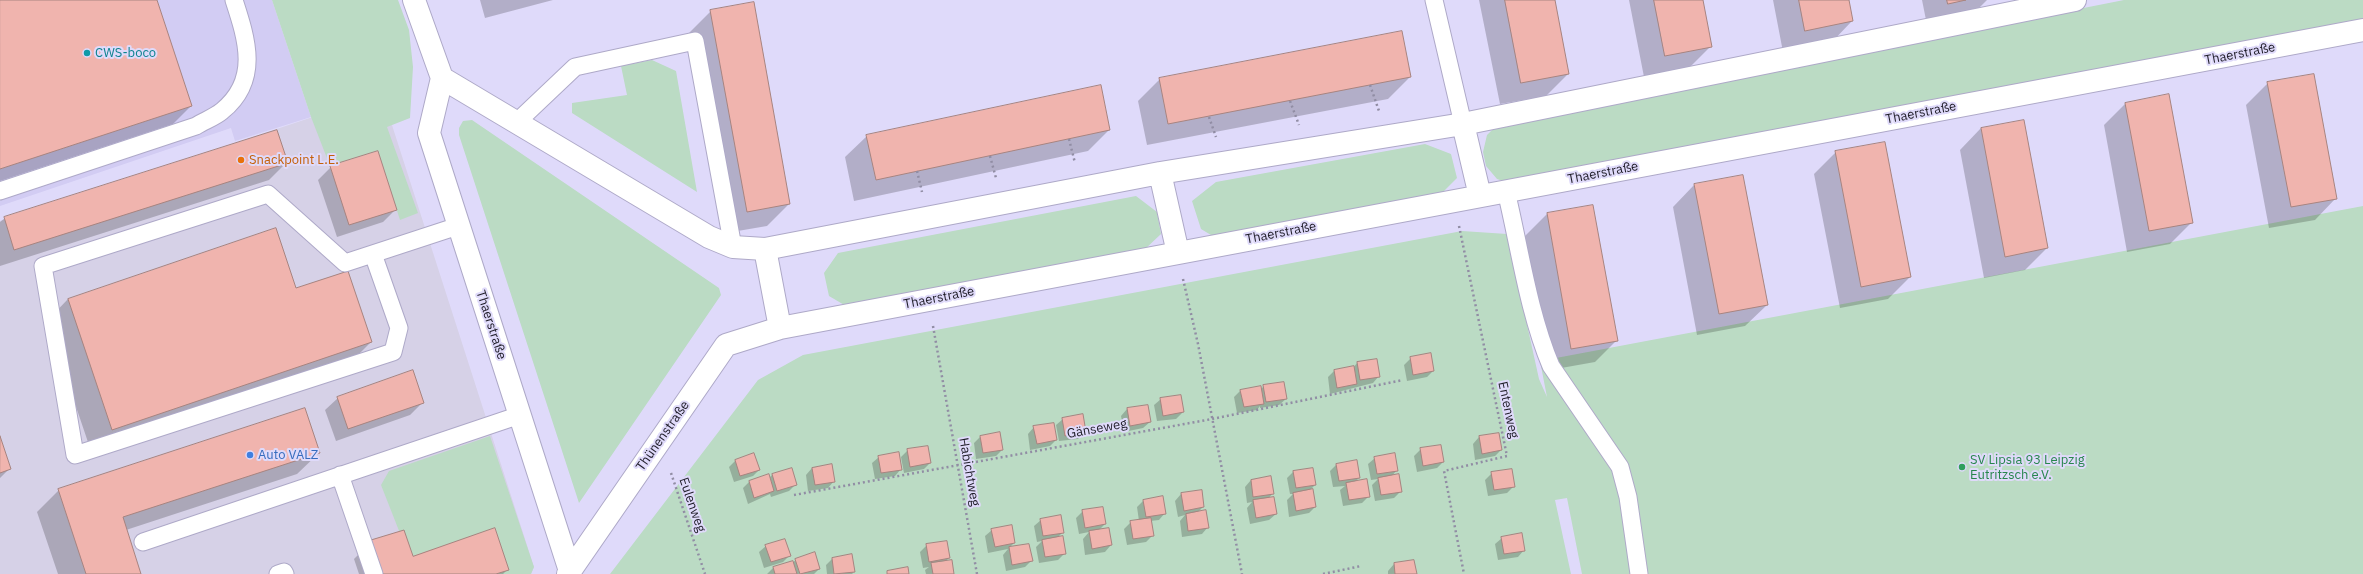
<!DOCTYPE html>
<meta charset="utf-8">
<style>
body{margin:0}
canvas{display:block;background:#dfdafa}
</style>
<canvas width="2363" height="574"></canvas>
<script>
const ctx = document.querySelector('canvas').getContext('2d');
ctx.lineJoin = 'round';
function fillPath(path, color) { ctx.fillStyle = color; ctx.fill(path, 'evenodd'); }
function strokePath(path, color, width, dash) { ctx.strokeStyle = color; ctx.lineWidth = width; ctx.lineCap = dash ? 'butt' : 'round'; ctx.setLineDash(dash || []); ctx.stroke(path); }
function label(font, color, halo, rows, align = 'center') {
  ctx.font = font + ' "IBM Plex Sans",sans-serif'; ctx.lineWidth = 4; ctx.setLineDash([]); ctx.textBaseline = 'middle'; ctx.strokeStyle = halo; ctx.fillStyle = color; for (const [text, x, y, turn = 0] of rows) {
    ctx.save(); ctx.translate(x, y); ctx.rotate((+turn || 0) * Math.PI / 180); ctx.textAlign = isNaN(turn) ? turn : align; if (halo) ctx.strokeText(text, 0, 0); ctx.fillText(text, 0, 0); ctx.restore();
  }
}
fillPath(new Path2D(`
 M382 94 534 567 531 574H0V221Z`), '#d6d1e7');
fillPath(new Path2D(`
 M157 0H272L311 117 235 141 231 128 0 206V169L192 106Z`), '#d2ccf3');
fillPath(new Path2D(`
 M272 0H398L409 30 413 67 410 118 387 127 418 213 400 220 378 151 330 166 311 117Z
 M2124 0H2363V22L1512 184 1497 179 1486 166 1483 152 1487 135 1498 124Z
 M652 60 676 71 697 192 572 113V103L627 95 621 66Z
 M472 120 719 288 721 295 579 503 459 135V128L463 121Z
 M1425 144 1451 154 1457 178 1439 196 1216 238 1201 229 1192 201 1216 182Z
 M1136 196 1157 212 1161 234 1143 251 846 306 829 296 824 273 838 253Z
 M2363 206V574H1582L1567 498 1555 500 1571 574H610L758 380 803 355 1462 231 1507 234 1539 379 1547 397 1540 361Z
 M490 436 534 567 531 574H416L381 485 389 471Z`), '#bbdbc4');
fillPath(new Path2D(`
 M0 0H156L191 106 173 124 0 181Z
 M480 0H553L485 18Z
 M1479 0H1554L1568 74 1546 96 1500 104Z
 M1629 0H1702L1711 46 1689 68 1644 77Z
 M1773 0H1848L1852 21 1831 43 1783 52Z
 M1922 0H1987L1971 16 1927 25Z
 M711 11 789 204 767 226 726 233 689 33Z
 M1410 77 1388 99 1147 145 1138 101 1160 79Z
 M2268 83 2336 198 2315 220 2269 228 2246 105Z
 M2125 104 2192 222 2170 244 2127 252 2104 125Z
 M1981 128 2047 248 2025 270 1984 278 1960 150Z
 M1109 130 1088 151 854 201 845 157 867 136Z
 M1836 152 1910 277 1888 299 1840 308 1814 174Z
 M287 162 269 180 0 266V222L5 218Z
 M331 167 396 209 383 222 337 237 318 180Z
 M1694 185 1767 305 1745 326 1697 335 1673 207Z
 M1592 206 1617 340 1595 362 1550 370 1525 236 1547 214Z
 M295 289 371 342 349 364 91 451 47 321 68 299Z
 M1411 358 1433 371 1427 377 1407 381 1404 365Z
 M1357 363 1379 376 1373 383 1330 394 1328 377 1334 371 1353 368Z
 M1264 386 1286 399 1279 405 1260 408V406L1257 410 1237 413 1234 397 1241 390 1261 389Z
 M338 398 423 402 410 415 336 441 325 410Z
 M1161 399 1183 412 1176 419 1157 421 1154 405Z
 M1127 409 1150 422 1143 428 1124 432 1121 416Z
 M1063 419 1085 432 1078 439 1059 441 1056 425Z
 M1034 427 1056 440 1050 446 1030 450 1028 434Z
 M999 433 1002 450 996 456 976 459 974 443 980 437Z
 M1498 434 1501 450 1495 456 1475 460 1473 444 1479 437Z
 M0 439 9 469 0 478Z
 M1421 449 1443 462 1437 468 1417 472 1414 456Z
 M908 450 930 463 924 469 904 473 901 457Z
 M319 453 297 474 126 530 140 574H58L37 512 59 490Z
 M754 454 759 470 753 476 734 482 729 467 735 461Z
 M879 457 901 469 895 476 875 479 872 463Z
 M1375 458 1397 470 1391 477 1401 491 1394 498 1375 501 1372 485 1378 479 1371 480 1368 464Z
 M832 465 834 481 828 488 808 491 806 475 812 468Z
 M1336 465 1359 478 1355 482 1369 496 1362 503 1343 506 1340 490 1345 486 1333 487 1330 471Z
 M791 469 796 484 789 491 771 497 770 494 748 504 743 488 749 482 769 478 772 475Z
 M1293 472 1315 485 1309 491 1315 507 1309 513 1289 517 1287 500 1293 494H1290L1287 478Z
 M1492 473 1514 486 1507 493 1488 496 1485 480Z
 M1270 477 1273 493 1268 499 1276 514 1269 520 1250 524 1247 508 1252 502 1247 503 1245 487 1251 480Z
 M1201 491 1203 507 1198 512 1208 527 1202 534 1182 537 1180 521 1185 515 1178 517 1175 501 1181 494Z
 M1143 501 1165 513 1159 520 1150 521 1153 535 1146 542 1127 545 1124 529 1131 522 1139 521 1137 507Z
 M1083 511 1105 524 1098 531 1111 545 1105 552 1085 555 1083 539 1089 532 1079 534 1076 518Z
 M1041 520 1063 532 1057 538 1065 553 1058 560 1039 563 1036 547 1042 541 1037 542 1034 526Z
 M992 530 1014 543 1009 548 1029 545 1031 561 1025 567 1006 571 1003 555 1008 549 988 553 985 536Z
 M1502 538 1524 550 1518 557 1498 560 1495 544Z
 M372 541 412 558 508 569 503 574H359L354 559Z
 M927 545 949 558 945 562 953 574H926L925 570 929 567 923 568 920 552Z
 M766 546 790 555 783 562 764 568 759 552Z
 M832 559 854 572 852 574H827L826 565Z
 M796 560 819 569 814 574H767L773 568 792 563Z
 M1394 564 1416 574H1388V571Z`), '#0003');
const building = new Path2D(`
 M0 0H157L192 106 0 169Z
 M1505 0H1555L1569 74 1521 83Z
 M1654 0H1703L1712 47 1665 56Z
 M1799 0H1849L1853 21 1805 31Z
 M1947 0H1966L1948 4Z
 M754 2 790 204 747 212 710 10Z
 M1402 31 1411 77 1168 124 1159 78Z
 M2314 74 2337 199 2291 207 2267 82Z
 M1101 85 1110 130 876 180 866 135Z
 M2169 94 2193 223 2149 231 2125 103Z
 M2024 120 2048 248 2005 257 1981 128Z
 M277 130 288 163 14 250 4 217Z
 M1885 142 1911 277 1861 287 1835 151Z
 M378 151 397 210 349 225 330 166Z
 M1743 175 1768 305 1719 314 1694 184Z
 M1593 205 1618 341 1571 349 1547 213Z
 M276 228 296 288 348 271 372 342 112 430 68 299Z
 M1431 353 1434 371 1413 375 1410 357Z
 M1377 359 1380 377 1360 380 1357 362Z
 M1354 366 1357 384 1337 388 1334 370Z
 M413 370 424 403 348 429 337 397Z
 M1284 382 1287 399 1266 402 1263 385Z
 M1261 386 1264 404 1244 407 1240 390Z
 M1181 395 1184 412 1163 416 1160 398Z
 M1148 405 1151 422 1130 426 1127 408Z
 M305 408 320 453 123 517 141 574H86L58 489Z
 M1083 414 1086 432 1065 436 1062 418Z
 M1054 423 1057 440 1037 444 1033 426Z
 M1000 432 1003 450 983 453 980 436Z
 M1499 433 1502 450 1482 454 1479 436Z
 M0 436 11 469 0 473Z
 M1441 445 1444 462 1423 466 1420 448Z
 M928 446 931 463 910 467 907 449Z
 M899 452 902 470 881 473 878 456Z
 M754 453 760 470 740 476 735 460Z
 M1395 453 1398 471 1377 474 1374 457Z
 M1357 460 1360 478 1339 481 1336 464Z
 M832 464 835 482 815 485 812 468Z
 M792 468 797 485 777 491 772 474Z
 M1313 468 1316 485 1296 488 1293 471Z
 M1512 469 1515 487 1494 490 1491 472Z
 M769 474 774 491 754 498 749 481Z
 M1399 474 1402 492 1381 495 1378 478Z
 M1271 476 1274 494 1253 497 1251 480Z
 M1367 479 1370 497 1349 500 1346 483Z
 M1313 489 1316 507 1296 511 1293 493Z
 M1202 490 1204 507 1184 511 1181 493Z
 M1163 496 1166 514 1146 517 1143 500Z
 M1274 497 1277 514 1256 518 1253 500Z
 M1103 507 1106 524 1085 528 1082 510Z
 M1206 510 1209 528 1188 531 1186 514Z
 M1061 515 1064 533 1043 536 1040 519Z
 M1151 518 1154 536 1133 539 1130 521Z
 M1012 525 1015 543 995 547 991 529Z
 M495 528 509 570 496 574H383L371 540 404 530 413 556Z
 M1109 528 1112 545 1092 549 1089 531Z
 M1522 533 1525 551 1504 554 1501 537Z
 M1063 536 1066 554 1045 557 1042 540Z
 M785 539 791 556 771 562 765 545Z
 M947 541 950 558 929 562 926 544Z
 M1029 544 1033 561 1012 565 1009 547Z
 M815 552 820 569 800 574 795 559Z
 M852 554 855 572 834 574 832 558Z
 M952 560 954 574H933L931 563Z
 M1414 560 1417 574H1395L1394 563Z
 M793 561 797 574H775L773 567Z
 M908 567 909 574H887V571Z`);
fillPath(building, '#f0b4ae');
strokePath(building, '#a78480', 1);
const service = new Path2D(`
 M1434 0 1463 124
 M517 122 575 67 695 41 733 247
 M0 191 196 126C204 121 215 117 222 111 260 80 247 40 234 0
 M1506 191C1520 249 1528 311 1551 366L1620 467 1628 497 1639 574
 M373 254 399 328 393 352 75 455 43 266 268 194 345 263 458 226
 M340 475 374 574
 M143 542 520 415
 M278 574 284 572 285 574`);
const minor = new Path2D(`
 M414 0 442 78 709 237 733 247 765 249 1160 173 1463 124 2075 0
 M442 78 429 133 570 571
 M1463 124 1480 196
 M1160 173 1178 253
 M765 249 780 328
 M568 574 726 345 780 328 2363 30`);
strokePath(service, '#aea9c8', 19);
strokePath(minor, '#aea9c8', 24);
strokePath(new Path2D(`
 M1370 85 1379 111
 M1290 101 1299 125
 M1209 117 1216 137
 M1069 139 1075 163
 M990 156 996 178
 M917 171 922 192
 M1459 226 1507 456 1444 471 1464 574
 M1183 279 1198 344 1242 574
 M933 326 977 574
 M671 473 705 574
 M794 495 1212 419 1403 380
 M1323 574 1361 566`), '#918da4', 2.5, [2, 3]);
strokePath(service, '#fff', 17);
strokePath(minor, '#fff', 22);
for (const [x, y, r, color] of [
 [87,53,4,"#0f9aa8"],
 [241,160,4,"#e8710a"],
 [250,455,4,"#3f7fe0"],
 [1962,467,4,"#2e9e5b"]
]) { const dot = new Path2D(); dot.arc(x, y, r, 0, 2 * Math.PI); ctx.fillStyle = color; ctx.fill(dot); strokePath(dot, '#dfdafa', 1.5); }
label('13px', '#0d838f', '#dfdafa', [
 ["CWS-boco",95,53]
], 'left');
label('13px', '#1e1c27', '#dfdafa', [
 ["Thaerstraße",2240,54,-11],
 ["Thaerstraße",1921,113,-11],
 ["Thaerstraße",1603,173,-11],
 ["Thaerstraße",1281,233,-11],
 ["Thaerstraße",939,298,-11],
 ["Thaerstraße",491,325,72],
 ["Entenweg",1508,410,78],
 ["Gänseweg",1097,429,-10],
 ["Thünenstraße",663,436,-55],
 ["Habichtweg",969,472,80],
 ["Eulenweg",692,505,71]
]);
label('13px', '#c56008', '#dfdafa', [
 ["Snackpoint L.E.",249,160]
], 'left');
label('13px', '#366cbe', '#dfdafa', [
 ["Auto VALZ",258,455]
], 'left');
label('13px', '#27864d', '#dfdafa', [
 ["SV Lipsia 93 Leipzig",1970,460],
 ["Eutritzsch e.V.",1970,475]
], 'left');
</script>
